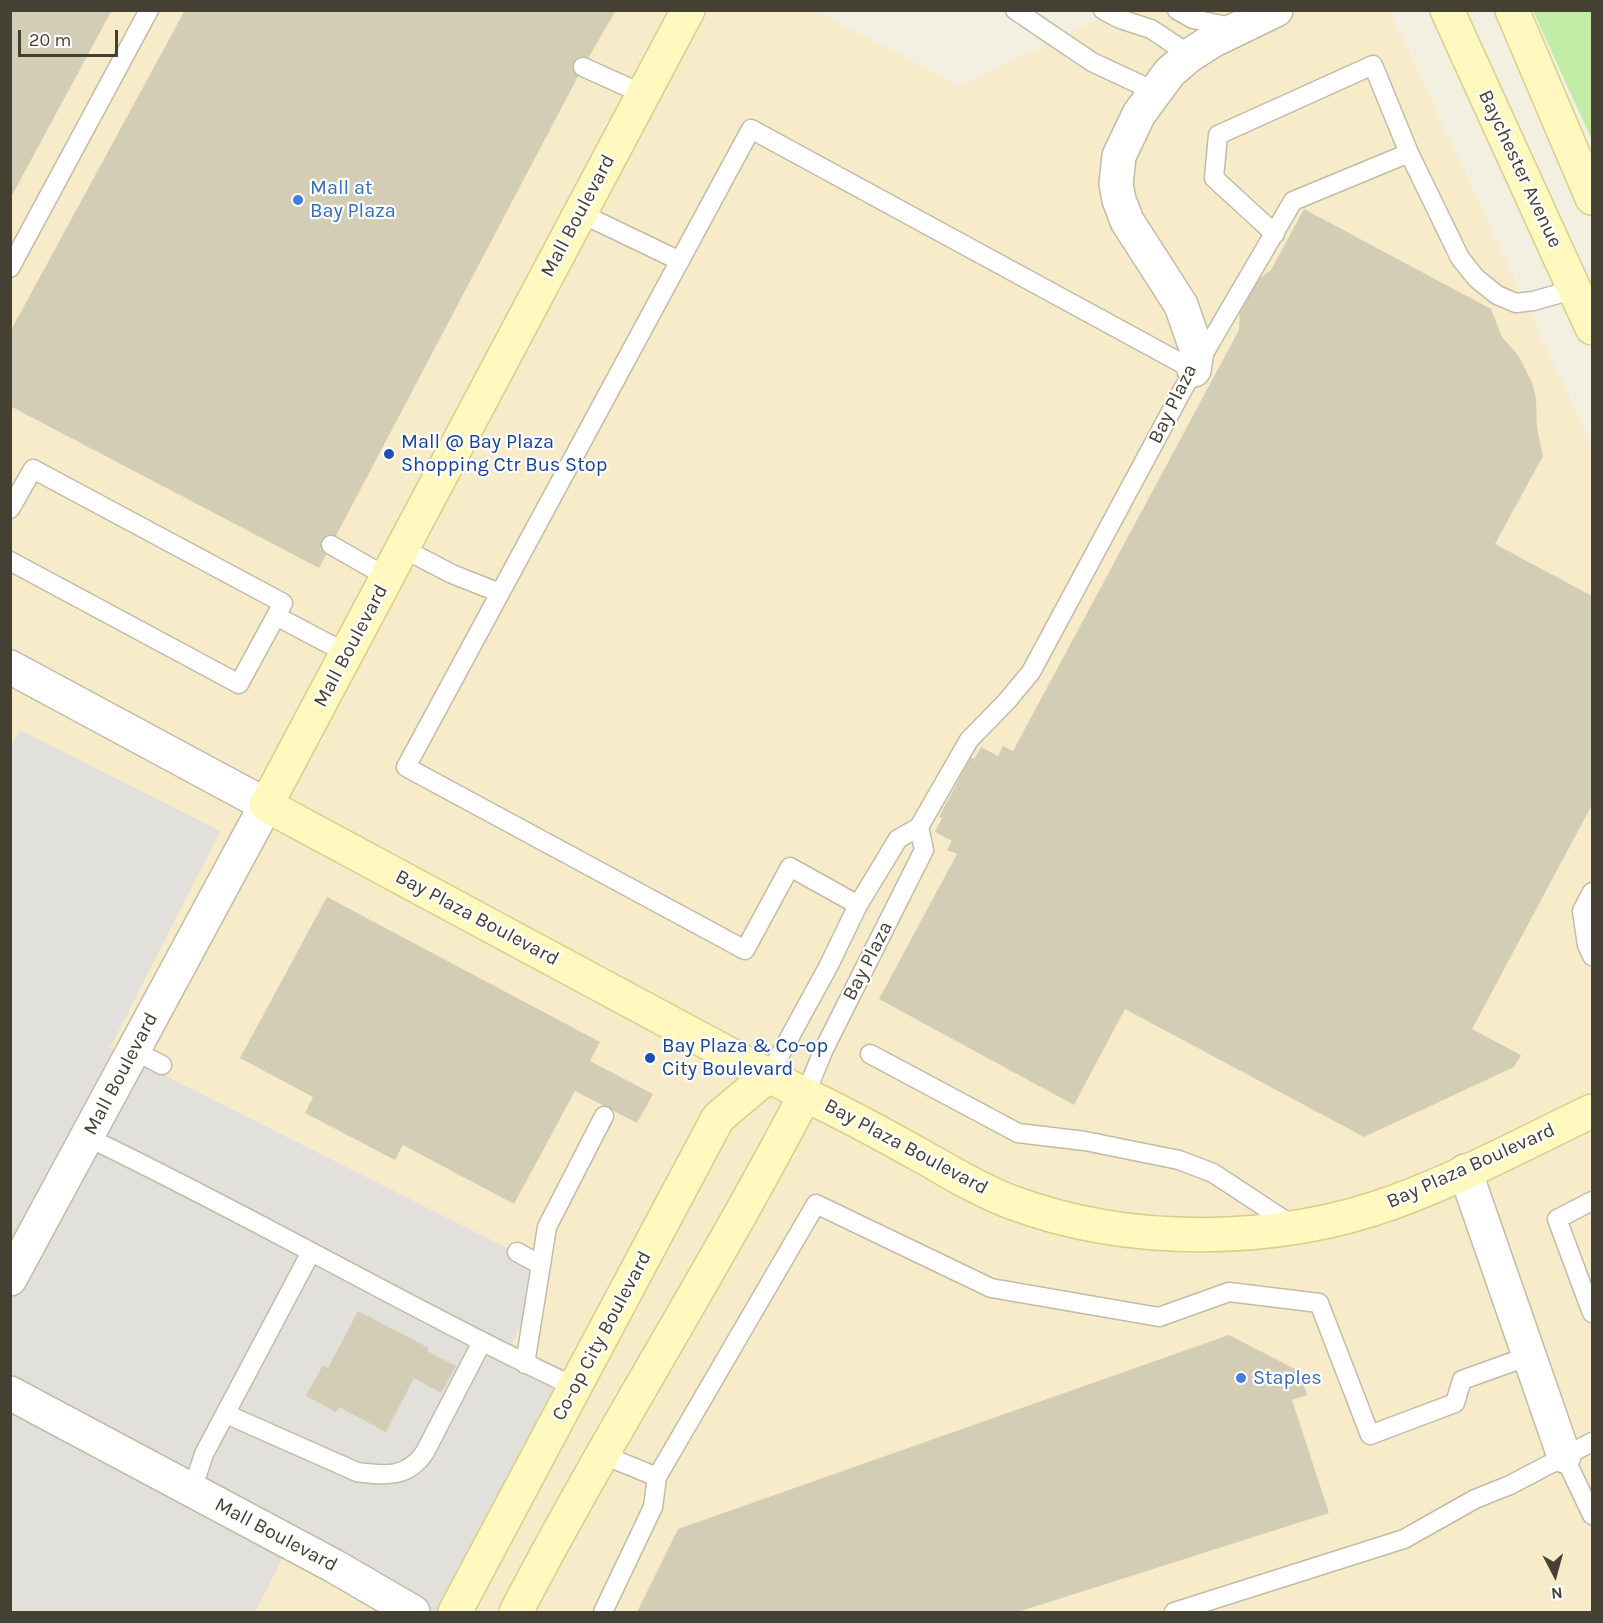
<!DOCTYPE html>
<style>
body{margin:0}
#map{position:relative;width:1603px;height:1623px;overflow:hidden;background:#f3f0e1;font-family:Karla,sans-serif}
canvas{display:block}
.frame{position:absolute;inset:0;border:12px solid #444032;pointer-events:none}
.north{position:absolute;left:1525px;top:1545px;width:60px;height:60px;-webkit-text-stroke:4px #fff;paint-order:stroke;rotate:174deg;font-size:16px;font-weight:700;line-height:24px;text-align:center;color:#444032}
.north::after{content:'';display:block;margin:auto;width:21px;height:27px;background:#444032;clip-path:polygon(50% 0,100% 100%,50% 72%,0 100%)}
.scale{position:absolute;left:18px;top:30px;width:100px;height:27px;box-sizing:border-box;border:3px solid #444032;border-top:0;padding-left:8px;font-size:18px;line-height:21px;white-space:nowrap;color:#444032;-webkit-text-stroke:4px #fff;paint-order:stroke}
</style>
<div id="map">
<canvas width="1603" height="1623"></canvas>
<div class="frame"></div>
<div class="north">N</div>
<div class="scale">20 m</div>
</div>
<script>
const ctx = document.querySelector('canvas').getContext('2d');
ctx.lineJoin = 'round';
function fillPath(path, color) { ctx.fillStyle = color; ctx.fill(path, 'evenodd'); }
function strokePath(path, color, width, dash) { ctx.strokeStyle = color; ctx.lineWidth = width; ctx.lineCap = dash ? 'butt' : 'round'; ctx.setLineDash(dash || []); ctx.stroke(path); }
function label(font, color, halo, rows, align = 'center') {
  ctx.font = font + ' Karla,sans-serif'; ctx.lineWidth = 4.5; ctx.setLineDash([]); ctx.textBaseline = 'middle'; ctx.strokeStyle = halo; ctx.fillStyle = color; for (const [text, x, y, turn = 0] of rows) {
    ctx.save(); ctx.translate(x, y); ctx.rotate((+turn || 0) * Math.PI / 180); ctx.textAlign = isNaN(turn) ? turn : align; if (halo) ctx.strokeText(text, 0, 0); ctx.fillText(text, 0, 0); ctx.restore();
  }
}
fillPath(new Path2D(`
 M11 11H817L959 86 1116 11H1390L1592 446V1612H11Z`), '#f8ebc9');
fillPath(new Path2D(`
 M1533 11H1592V140Z`), '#c2eca5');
fillPath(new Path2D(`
 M20 730 220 831 110 1048 549 1269 503 1361 560 1390 447 1612H411L287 1550 255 1612H11L10 748Z`), '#e2e0db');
fillPath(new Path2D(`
 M10 10H112L10 199Z
 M185 10H616L583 67 319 568 10 406V332Z
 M1304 209 1491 309 1502 337 1518 355 1532 382 1536 399 1537 428 1543 456 1495 544 1592 596V805L1472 1029 1521 1055 1514 1067 1364 1137 1125 1009 1074 1105 879 999 957 854 947 850 952 841 935 832 942 818 939 817 971 757 974 759 981 747 998 756 1003 746 1013 751 1239 330 1240 304 1254 282 1271 270Z
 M327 897 600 1042 590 1061 653 1094 637 1123 575 1091 514 1204 403 1145 395 1160 305 1113 313 1097 240 1058Z
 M358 1311 429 1348 427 1351 456 1366 441 1393 414 1378 386 1432 339 1407 336 1412 306 1396 323 1365 328 1368Z
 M1229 1335 1299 1371 1307 1395 1292 1400 1329 1513 1018 1612H637L678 1529Z`), '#d4cdb6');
const lane = new Path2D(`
 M1015 10 1092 62 1154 91
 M1103 10 1120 19 1151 29 1190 55
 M1177 10 1193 19 1236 28
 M583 67 643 94
 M580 213 680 261
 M1275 234 1214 178 1218 135 1373 65 1409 153 1460 258 1476 278 1497 295 1516 303 1533 301 1576 289
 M10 268 149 10
 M10 509 33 469 283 603 239 684 10 561
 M331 545 387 577
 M402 548 452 574 500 593
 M276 616 346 653
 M1592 892 1582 911 1587 945 1592 956
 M858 905 790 867 745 950 406 767 751 129 1194 370
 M135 1051 162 1065
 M870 1054 1018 1133 1085 1141 1179 1160 1213 1173 1292 1225
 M769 1075 828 967 858 905 898 839 919 827 969 740 1007 701 1031 672 1182 391 1293 201 1409 153
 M805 1095 824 1049 924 850 919 827
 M87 1137C252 1216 410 1309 575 1387
 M1592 1201 1557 1219 1592 1313
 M517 1252 539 1264
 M525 1364 547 1227 604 1116
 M226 1414 357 1472C385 1476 408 1478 425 1452L482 1342
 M601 1454 657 1477
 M1564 1456 1592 1515
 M192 1490 204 1454 311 1252
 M603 1612 653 1507 657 1477 816 1204 991 1288 1159 1317 1229 1292 1319 1303 1370 1435 1455 1403 1462 1380 1529 1356
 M1174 1612 1404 1539 1475 1499 1510 1485 1592 1442`);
const street = new Path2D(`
 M1194 370 1197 351 1181 305 1127 221 1119 200 1116 184 1119 156 1139 114 1170 72 1190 55 1212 41 1276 10
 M10 667 266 805 10 1279
 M1465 1171 1564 1456
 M10 1393 334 1566 413 1612`);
const secondary = new Path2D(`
 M688 10 266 805 805 1095C849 1115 891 1139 934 1163 958 1177 984 1192 1011 1202 1128 1246 1276 1245 1394 1202 1462 1177 1527 1142 1592 1111
 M1447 10 1592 328
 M1512 10 1592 198
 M455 1612 718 1118 769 1075
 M516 1612C607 1437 714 1270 805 1095`);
strokePath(lane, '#c1bca6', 21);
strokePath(street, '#c1bca6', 36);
strokePath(secondary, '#d7cf8b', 36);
strokePath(lane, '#fff', 18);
strokePath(street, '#fff', 33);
strokePath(secondary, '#fff9bf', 33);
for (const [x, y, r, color] of [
 [298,200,6,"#3f7fe0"],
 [389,454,6,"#1a4fb4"],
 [650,1058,6,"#1a4fb4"],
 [1241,1378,6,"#3f7fe0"]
]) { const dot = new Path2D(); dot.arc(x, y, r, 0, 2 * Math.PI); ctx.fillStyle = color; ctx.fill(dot); strokePath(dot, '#fff', 2); }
label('20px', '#444032', '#fff', [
 ["Baychester Avenue",1520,169,65],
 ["Mall Boulevard",578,216,-62],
 ["Bay Plaza",1173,404,-64],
 ["Mall Boulevard",351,646,-62],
 ["Bay Plaza Boulevard",477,918,28],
 ["Bay Plaza",868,961,-63],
 ["Mall Boulevard",121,1074,-62],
 ["Bay Plaza Boulevard",906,1147,28],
 ["Bay Plaza Boulevard",1471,1166,-24],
 ["Co-op City Boulevard",602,1336,-62],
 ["Mall Boulevard",276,1535,28]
]);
label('20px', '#366cbe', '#fff', [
 ["Mall at",310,188],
 ["Bay Plaza",310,211],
 ["Staples",1253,1378]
], 'left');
label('20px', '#164399', '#fff', [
 ["Mall @ Bay Plaza",401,442],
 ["Shopping Ctr Bus Stop",401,465],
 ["Bay Plaza & Co-op",662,1046],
 ["City Boulevard",662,1069]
], 'left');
</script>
